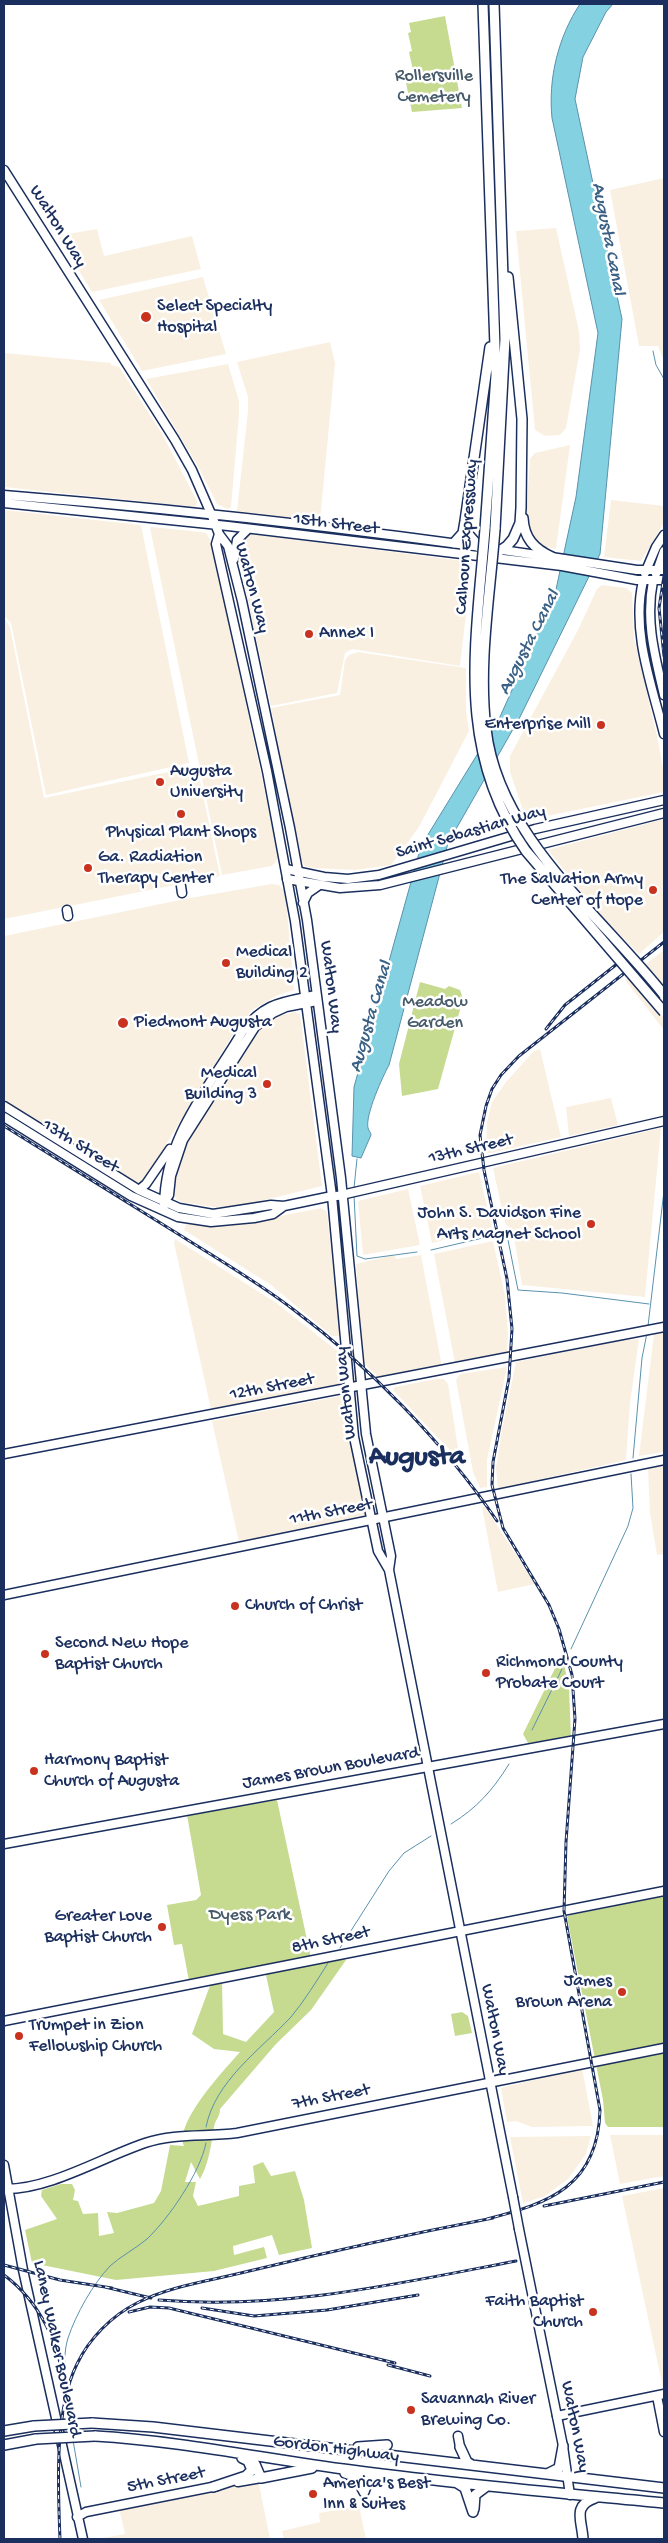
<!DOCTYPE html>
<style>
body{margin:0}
#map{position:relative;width:668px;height:2543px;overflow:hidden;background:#fff;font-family:"Gochi Hand",sans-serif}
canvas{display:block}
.frame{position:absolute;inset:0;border:5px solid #1b2f5e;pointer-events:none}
</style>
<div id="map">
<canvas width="668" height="2543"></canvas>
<div class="frame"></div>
</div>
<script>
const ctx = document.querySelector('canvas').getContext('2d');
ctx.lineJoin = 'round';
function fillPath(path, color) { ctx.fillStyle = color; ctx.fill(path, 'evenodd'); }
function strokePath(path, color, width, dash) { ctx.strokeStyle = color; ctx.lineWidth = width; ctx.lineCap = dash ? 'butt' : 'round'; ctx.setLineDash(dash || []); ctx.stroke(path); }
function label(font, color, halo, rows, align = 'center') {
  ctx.font = font + ' "Gochi Hand",sans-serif'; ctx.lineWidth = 5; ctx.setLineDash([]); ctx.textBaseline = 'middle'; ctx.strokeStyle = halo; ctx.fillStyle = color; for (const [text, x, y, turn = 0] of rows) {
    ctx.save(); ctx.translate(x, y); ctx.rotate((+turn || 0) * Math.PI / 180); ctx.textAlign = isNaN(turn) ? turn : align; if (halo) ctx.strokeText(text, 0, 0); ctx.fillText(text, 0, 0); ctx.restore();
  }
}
fillPath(new Path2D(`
 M664 178V361L658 346H639L610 190Z
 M556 228 579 331 580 350 566 428 560 435 545 436 535 430 516 231Z
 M97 229 104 256 192 236 201 269 92 292 59 238 62 235Z
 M203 277 226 354 142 371 99 300Z
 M330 342 335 363 320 521 237 511 248 411V397L237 362Z
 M4 353 111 363V365L119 367 161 432 197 501 196 507 4 487Z
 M228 364 239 401V415L231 507 228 509 217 504 200 470 146 379Z
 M570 445 556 549 541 546 529 531 526 520 530 459 535 453Z
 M611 500 664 506V523L641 561 604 557Z
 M4 510 141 525 189 763 46 795 11 623 4 616Z
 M152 527 201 532 206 533 211 541 278 853 277 860 272 866 222 875 150 528Z
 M251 534 472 562 460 666 352 649 345 653 337 693 271 706 239 559 238 550 241 541Z
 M602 585 626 588 632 593 634 638 657 736 664 773V792L532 819 523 810 510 772V756L578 630 597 589Z
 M4 618 10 627 44 798 197 766 220 876 4 919Z
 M358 652 466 668V711L469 731 419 827 391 865 355 870 314 868 305 866 298 856 271 708 340 695 345 660 349 655Z
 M664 819V932L639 954 599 914 548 850Z
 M272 884 279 885 284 891 286 900 294 990 278 995 252 1010 232 1036 142 1184H138L4 1101V936L190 898Z
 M664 950V1030L625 980Z
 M295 1012 300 1014 322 1186 240 1206 214 1207 181 1202 176 1199 174 1193V1179L188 1139 263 1025 275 1017Z
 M540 1049 561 1137 486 1154 487 1122 492 1102 506 1082 534 1051Z
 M611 1098 618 1125 569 1136 566 1107Z
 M661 1128 645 1297 522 1285 513 1231 505 1223 493 1168Z
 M479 1172 492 1228 432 1243 420 1186Z
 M408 1189 420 1245 363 1255 358 1201Z
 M321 1208 327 1212 340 1336H332L271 1285 184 1230 186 1224 230 1226Z
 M175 1239 275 1302 341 1354 344 1383 211 1409 174 1243Z
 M493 1241 505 1296 508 1334 507 1353 455 1363 434 1254Z
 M394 1255 396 1259 421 1255 441 1361V1365L378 1377 363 1363 356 1264Z
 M664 1332V1452L639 1456 654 1334Z
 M639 1339 630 1403 626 1460 498 1489 496 1468 502 1429 516 1362 622 1340Z
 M507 1367 487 1460V1487L480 1488 473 1472 456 1380 460 1374Z
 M436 1379H444L448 1384 460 1461 393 1390 395 1387Z
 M341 1396 345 1399 365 1515 245 1543 239 1542 212 1421Z
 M664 1465V1554L657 1555 650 1513 648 1469Z
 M482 1507H485L535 1584 498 1592Z
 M582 2068 593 2126 532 2127 516 2121 507 2122 501 2088Z
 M610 2135H664V2176L620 2184Z
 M591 2136 586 2154 568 2179 545 2196 523 2203 510 2137Z
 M664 2188V2388H663L622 2196Z
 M256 2481 259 2484 270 2539H98L125 2534 119 2508Z
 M359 2506 366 2539H284L282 2531 320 2522 319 2513Z`), '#f9f0e2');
fillPath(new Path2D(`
 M445 16 462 108 412 112 405 78 414 75 409 52 412 51 408 33 411 32 409 23Z
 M420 982 445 989 449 986 460 990 463 999 438 1089 402 1096 399 1064Z
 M562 1654 569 1688 571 1738 528 1743 523 1734Z
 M277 1800 312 1963 342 1958 346 1960 311 2010 276 2044 220 2109C220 2117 215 2120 214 2127 211 2145 209 2163 200 2179L191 2162 185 2182H196L193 2196 198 2206 239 2196V2186L255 2183 253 2166 263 2162 271 2176 295 2171 304 2200 312 2248 279 2255 272 2235 233 2246 234 2255 264 2247 267 2258 214 2271 116 2280 32 2263 25 2230 57 2219 41 2196 42 2190 61 2184H72L75 2190 73 2200 78 2201 83 2214 98 2213 99 2236 114 2233 107 2212 117 2213 154 2203 161 2191 170 2145 184 2146C174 2123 225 2069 240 2052L214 2049 192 2034 211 1983 222 1981 223 2034 246 2042 274 2012 264 1966 189 1981 182 1944 174 1945 167 1905 196 1900 201 1895 187 1815Z
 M664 1896V2127H608L605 2123 603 2100 567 1917 570 1915Z
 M462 2012 468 2016 472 2033 455 2036 451 2014Z`), '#c6db90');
const water = new Path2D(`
 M580 4H613L606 12 583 57 575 99 622 319 600 554 520 717 448 843 389 1065C383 1076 365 1115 368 1128 369 1131 371 1133 371 1135L361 1158 352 1156 354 1087 421 846 499 719 555 594 576 497 598 333 552 118C548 79 558 37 580 4Z`);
fillPath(water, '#84d2e1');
strokePath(water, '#5a91ad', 1);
strokePath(new Path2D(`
 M653 351 656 365 664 379
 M354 1188 357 1159
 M354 1195 357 1256 365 1259 417 1252
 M431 1250 500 1234 505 1235 508 1240 518 1290 562 1293 649 1304
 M648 1326 664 1191
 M633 1458 642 1358 647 1333
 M571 1649 628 1526 633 1508 631 1474
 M532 1730 562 1669
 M451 1824C477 1808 493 1790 509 1764
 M340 1948 389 1871 404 1853 431 1836
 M206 2127C215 2081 260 2050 291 2017 305 2000 316 1982 328 1963
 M71 2421C69 2395 60 2364 68 2338 76 2314 93 2284 110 2266 121 2256 135 2249 147 2239 169 2218 200 2173 206 2143
 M73 2440 81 2487`), '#5a91ad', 1);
const secondary = new Path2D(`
 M4 170 175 440 192 470 212 516
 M643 581C631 632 652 685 664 734
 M653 581C645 621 655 656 664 695
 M286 869 324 877 348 879 379 875 535 829 664 800
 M287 879 340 888 380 885 664 813
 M181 886 182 893
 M67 910 68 916
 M4 1106 139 1190 179 1208 213 1214 271 1205 284 1206 332 1196
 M4 1117 131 1196 178 1217 211 1222 254 1218 273 1214 284 1206
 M139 1190 146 1184 170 1149
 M164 1203 169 1195 171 1176 183 1140 255 1027 273 1013 286 1007 317 1001
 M164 1206C165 1135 208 1090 242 1032 264 1002 283 1002 316 995
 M4 1454 664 1327
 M4 1595 664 1460
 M4 1844 664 1724
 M4 2021 664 1891
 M4 2165 23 2270 83 2539
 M4 2189C49 2190 103 2157 145 2143 175 2133 206 2137 237 2133L664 2048
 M657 2396 664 2432
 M557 2416 664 2394
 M458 2436 460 2447
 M238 2482 261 2478
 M77 2517 86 2512 217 2486`);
const primary = new Path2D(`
 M4 495C215 512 427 537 637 570H664
 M4 503 228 526 562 566 637 580H664
 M212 516 219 534 228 546 242 601 290 828 307 920 341 1178 366 1434 391 1556 389 1570
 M219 534 216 544 267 771 295 921 332 1196 354 1437 378 1551 389 1570 513 2197
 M234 559 237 540 248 529
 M645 573 656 547 664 535
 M656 574 664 551
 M303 903 308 893 318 886
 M337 1196 664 1121
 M519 2229 563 2446 570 2495`);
const highway = new Path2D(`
 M483 4 496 375 485 529
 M494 4 505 339 495 529
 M523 518C524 538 534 549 552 557
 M465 521 468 534 489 558 507 546 513 539 520 523 521 508 522 419 508 277
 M454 543 463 533 465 521 490 347
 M92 2423 153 2427 664 2488
 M4 2431 34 2426
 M95 2436C181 2441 266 2459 351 2470 455 2484 560 2493 664 2503
 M4 2445 36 2439
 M358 2447 387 2445
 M460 2447 467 2462 472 2465
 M242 2458 255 2464 261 2478 312 2468
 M345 2473 356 2477 364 2492
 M549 2473 559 2468 563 2446
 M457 2483 465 2488 473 2512
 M213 2487 246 2476 252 2470 248 2461
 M364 2492 368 2481 379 2474
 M474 2509 475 2495 487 2486
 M583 2539C582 2520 572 2506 595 2498`);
strokePath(secondary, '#1b2f5e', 11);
strokePath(primary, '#1b2f5e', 11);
strokePath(highway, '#1b2f5e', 12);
strokePath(secondary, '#fff', 8);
strokePath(primary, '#fff', 8);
strokePath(highway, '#fff', 9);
const rail = new Path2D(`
 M664 576 659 608 664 656
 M546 1029 565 1005 617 964
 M4 1126C64 1163 124 1200 183 1237 221 1261 259 1283 294 1310 368 1365 445 1444 497 1521
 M544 2206 664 2182
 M487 2219C550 2203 598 2186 600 2110L564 1911 566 1842 575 1719 572 1675 559 1629 549 1605 503 1528 492 1485 493 1462 509 1378 512 1329 507 1279 484 1170 480 1135 486 1106 492 1089 501 1075 519 1056 664 942
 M4 2265 60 2280 112 2288
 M4 2275C39 2301 63 2347 63 2391
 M105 2287 151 2298
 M159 2300C283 2310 396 2284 516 2261
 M202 2308 254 2316 327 2310 418 2295
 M129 2312 150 2307 169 2308 395 2363
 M388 2365 430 2376
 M60 2539C58 2488 54 2410 77 2364 89 2339 111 2316 137 2303 170 2286 209 2281 245 2272 328 2252 410 2234 493 2218`);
strokePath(rail, '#1b2f5e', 3);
strokePath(rail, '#fff', 1, [4]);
const primaryBridge = new Path2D(`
 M513 2197 519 2229`);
const highwayBridge = new Path2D(`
 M485 529C476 644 455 750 526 851L664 1012
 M495 529C490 595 478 664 486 729 498 837 601 915 664 995
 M34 2426 92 2423
 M36 2439 95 2436`);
strokePath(primaryBridge, '#1b2f5e', 11, []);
strokePath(highwayBridge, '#1b2f5e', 12, []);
strokePath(primaryBridge, '#fff', 8);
strokePath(highwayBridge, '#fff', 9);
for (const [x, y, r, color] of [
 [146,317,6,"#c8321e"],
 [309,634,5,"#c8321e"],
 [601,725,5,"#c8321e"],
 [160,782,5,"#c8321e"],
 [181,814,5,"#c8321e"],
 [88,868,5,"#c8321e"],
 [653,890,5,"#c8321e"],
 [226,963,5,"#c8321e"],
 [123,1023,6,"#c8321e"],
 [267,1084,5,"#c8321e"],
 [591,1224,5,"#c8321e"],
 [235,1606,5,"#c8321e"],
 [45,1654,5,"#c8321e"],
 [486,1673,5,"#c8321e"],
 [34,1771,5,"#c8321e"],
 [162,1927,5,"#c8321e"],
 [622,1992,5,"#c8321e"],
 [19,2036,5,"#c8321e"],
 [593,2312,5,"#c8321e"],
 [411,2410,5,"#c8321e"],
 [313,2494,5,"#c8321e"]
]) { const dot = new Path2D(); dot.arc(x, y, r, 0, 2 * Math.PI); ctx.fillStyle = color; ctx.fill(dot); strokePath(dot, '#fff', 2); }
label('18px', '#465a6a', '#fff', [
 ["Rollersville",434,77],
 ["Cemetery",434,98],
 ["Meadow",435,1003],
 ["Garden",435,1024],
 ["Dyess Park",250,1916]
]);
label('18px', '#1b2f5e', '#fff', [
 ["Walton Way",57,227,58],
 ["15th Street",336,525,7],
 ["Calhoun Expressway",468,537,-86],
 ["Walton Way",251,588,75],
 ["Saint Sebastian Way",471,833,-16],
 ["Walton Way",330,987,83],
 ["13th Street",80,1147,32],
 ["13th Street",471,1150,-13],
 ["12th Street",272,1388,-11],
 ["Walton Way",347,1393,-96],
 ["11th Street",331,1513,-11],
 ["James Brown Boulevard",331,1769,-10],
 ["8th Street",331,1941,-12],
 ["Walton Way",494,2030,79],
 ["7th Street",331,2098,-11],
 ["Laney Walker Boulevard",56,2349,78],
 ["Walton Way",574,2427,79],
 ["Gordon Highway",336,2450,7],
 ["5th Street",166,2481,-11]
]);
label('18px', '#1b2f5e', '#fff', [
 ["Select Specialty",157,307],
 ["Hospital",157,328],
 ["Annex I",319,634],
 ["Enterprise Mill",591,725,"right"],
 ["Augusta",170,772],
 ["University",170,793],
 ["Physical Plant Shops",181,833,"center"],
 ["Ga. Radiation",98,858],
 ["Therapy Center",98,879],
 ["The Salvation Army",643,880,"right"],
 ["Center of Hope",643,901,"right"],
 ["Medical",236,953],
 ["Building 2",236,974],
 ["Piedmont Augusta",134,1023],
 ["Medical",257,1074,"right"],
 ["Building 3",257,1095,"right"],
 ["John S. Davidson Fine",581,1214,"right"],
 ["Arts Magnet School",581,1235,"right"],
 ["Church of Christ",245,1606],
 ["Second New Hope",55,1644],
 ["Baptist Church",55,1665],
 ["Richmond County",496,1663],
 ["Probate Court",496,1684],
 ["Harmony Baptist",44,1761],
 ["Church of Augusta",44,1782],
 ["Greater Love",152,1917,"right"],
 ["Baptist Church",152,1938,"right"],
 ["James",612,1982,"right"],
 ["Brown Arena",612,2003,"right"],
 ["Trumpet in Zion",29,2026],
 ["Fellowship Church",29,2047],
 ["Faith Baptist",583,2302,"right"],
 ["Church",583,2323,"right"],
 ["Savannah River",421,2400],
 ["Brewing Co.",421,2421],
 ["America's Best",323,2484],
 ["Inn & Suites",323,2505]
], 'left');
label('italic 19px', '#3a6085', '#fff', [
 ["Augusta Canal",607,239,79],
 ["Augusta Canal",530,643,-63],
 ["Augusta Canal",372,1017,-74]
]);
label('bold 28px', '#1b2f5e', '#fff', [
 ["Augusta",417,1459]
]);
</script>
